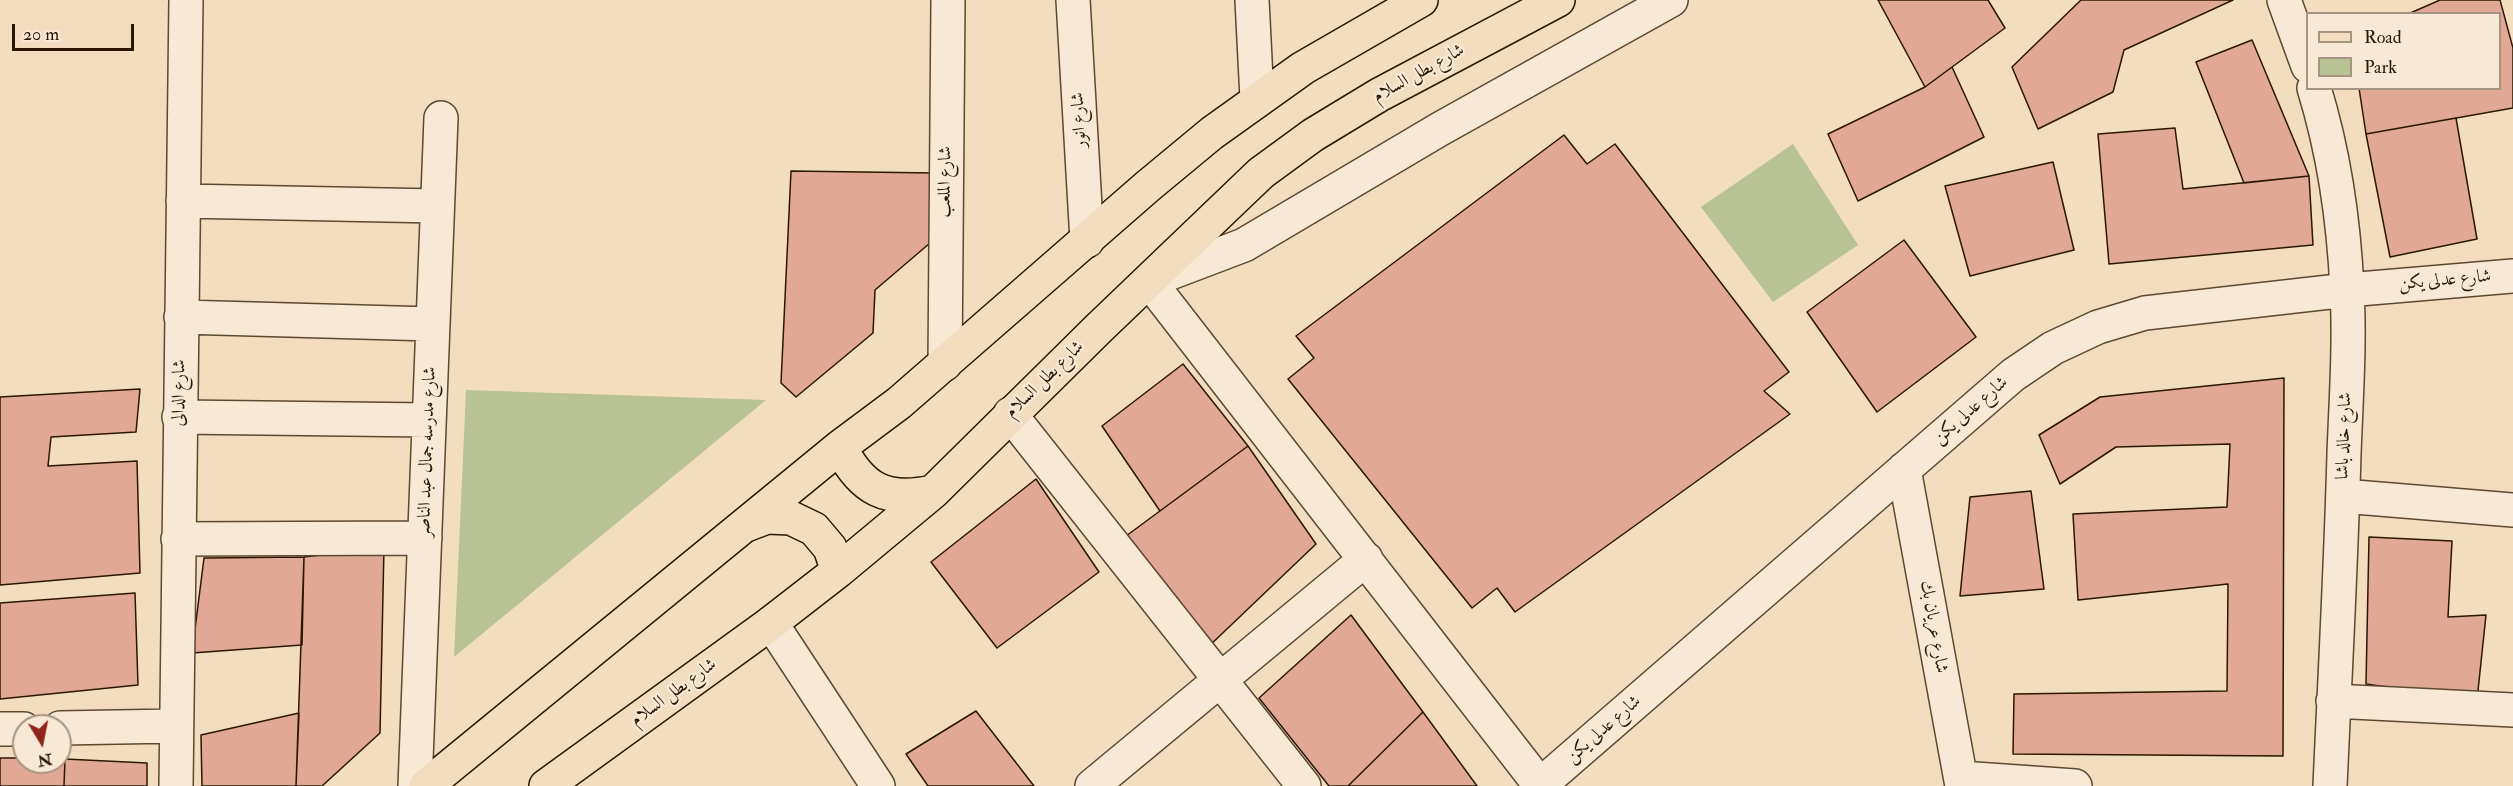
<!DOCTYPE html>
<meta charset="utf-8">
<style>
body{margin:0}
#map{position:relative;width:2513px;height:786px;overflow:hidden;background:#f2ddbe;font-family:"IM FELL Double Pica",serif}
canvas{display:block}
.legend{position:absolute;left:2306px;top:12px;width:195px;height:78px;box-sizing:border-box;background:#f7e9d5;border:2px solid #a59580;margin:0;padding:8px 10px;list-style:none;font-size:18px;color:#2b1700}
.legend li{display:flex;align-items:center;gap:12px;height:30px}
.legend b{width:30px;border:2px solid #a59580}
.north{position:absolute;left:12px;top:714px;width:60px;height:60px;box-sizing:border-box;background:#f7e9d5;border:2px solid #a59580;border-radius:50%;rotate:170deg;font-size:16px;font-weight:700;line-height:24px;text-align:center;color:#2b1700}
.north::after{content:'';display:block;margin:auto;width:21px;height:27px;background:#8f2418;clip-path:polygon(50% 0,100% 100%,50% 72%,0 100%)}
.scale{position:absolute;left:12px;top:24px;width:122px;height:27px;box-sizing:border-box;border:3px solid #2b1700;border-top:0;padding-left:8px;font-size:18px;line-height:21px;white-space:nowrap;color:#2b1700;-webkit-text-stroke:4px #f7e9d5;paint-order:stroke}
</style>
<div id="map">
<canvas width="2513" height="786"></canvas>
<ul class="legend">
<li><b style="height:8px;background:#f2ddbe"></b>Road</li>
<li><b style="height:16px;background:#b8c294"></b>Park</li>
</ul>
<div class="north">N</div>
<div class="scale">20 m</div>
</div>
<script>
const ctx = document.querySelector('canvas').getContext('2d');
ctx.lineJoin = 'round';
function fillPath(path, color) { ctx.fillStyle = color; ctx.fill(path, 'evenodd'); }
function strokePath(path, color, width, dash) { ctx.strokeStyle = color; ctx.lineWidth = width; ctx.lineCap = dash ? 'butt' : 'round'; ctx.setLineDash(dash || []); ctx.stroke(path); }
function label(font, color, halo, rows, align = 'center') {
  ctx.font = font + ' "IM FELL Double Pica",Amiri,serif'; ctx.lineWidth = 4.5; ctx.setLineDash([]); ctx.textBaseline = 'middle'; ctx.strokeStyle = halo; ctx.fillStyle = color; for (const [text, x, y, turn = 0] of rows) {
    ctx.save(); ctx.translate(x, y); ctx.rotate((+turn || 0) * Math.PI / 180); ctx.textAlign = isNaN(turn) ? turn : align; if (halo) ctx.strokeText(text, 0, 0); ctx.fillText(text, 0, 0); ctx.restore();
  }
}
fillPath(new Path2D(`
 M1793 144 1858 245 1773 302 1701 207Z
 M466 390 766 400 454 657Z`), '#b8c294');
const building = new Path2D(`
 M1878 0H1988L2005 28 1925 87Z
 M2081 0H2233L2124 50 2113 92 2038 129 2012 67Z
 M2440 0H2500L2513 48V108L2366 134 2359 88H2500V14H2408Z
 M2252 40 2309 176 2244 183 2196 62Z
 M1952 67 1984 137 1858 201 1828 134 1925 87Z
 M2456 118 2477 239 2390 257 2366 134Z
 M2175 128 2183 189 2309 176 2313 245 2109 264 2098 134Z
 M1564 135 1587 164 1615 144 1789 372 1764 391 1790 414 1515 612 1497 588 1472 608 1288 379 1314 358 1296 336Z
 M2053 162 2074 250 1970 276 1945 186Z
 M791 171 934 173 930 243 875 290 873 333 796 397 781 383Z
 M1904 240 1976 337 1877 412 1807 312Z
 M1183 364 1248 446 1160 511 1102 426Z
 M2284 378 2283 756 2013 754 2014 694 2227 691 2228 584 2078 600 2073 514 2227 507 2230 444 2116 447 2060 484 2039 435 2100 397Z
 M140 389 136 432 51 437 48 466 137 461 140 573 0 585V397Z
 M1248 446 1316 544 1206 649 1122 539Z
 M1036 479 1099 572 997 648 931 562Z
 M2031 491 2044 589 1960 596 1970 497Z
 M2369 537 2452 541 2448 617 2486 615 2477 700 2366 684Z
 M384 547 380 733 322 786H296L304 557Z
 M304 557 302 645 192 653 204 558Z
 M135 593 138 685 0 699V603Z
 M1351 615 1423 712 1348 786H1329L1259 698Z
 M976 711 1034 786H928L906 754Z
 M1423 712 1477 786H1348Z
 M299 713 296 786H202L201 735Z
 M0 758H24V762H60V759H65L64 786H0Z
 M65 759 147 763V786H64Z`);
fillPath(building, '#e1a896');
strokePath(building, '#2b1700', 1.5);
const minor = new Path2D(`
 M1073 0 1087 241
 M1252 0 1257 99
 M2284 0 2308 66
 M2314 88C2334 153 2344 223 2347 290 2350 345 2346 400 2344 454 2341 565 2335 675 2330 786
 M183 201 437 206
 M181 317 432 324
 M945 364 948 0
 M1010 414 1304 786
 M179 417 429 420
 M1904 469 1962 786
 M2343 496 2513 510
 M178 539 425 538
 M771 623 878 786
 M2333 701 2513 710
 M60 728 175 726
 M0 729H24
 M1961 778 2075 786
 M1540 785 1149 281 1244 245 1440 129 1671 0
 M176 786 186 0
 M415 786 441 118
 M1092 786 1366 559
 M1539 786 2013 375 2053 348 2098 327 2145 313 2347 290 2513 276`);
const major = new Path2D(`
 M840 447C862 490 886 502 933 492
 M746 525 767 517 791 518 814 529 830 548 838 571
 M426 786 840 447 899 403 1148 186 1212 133 1303 68 1421 0
 M546 786 771 623 838 571 933 492 1098 329 1261 173 1313 135 1379 95 1558 0`);
strokePath(minor, '#5d4830', 36);
strokePath(major, '#2b1700', 36);
strokePath(minor, '#f7e9d5', 33);
strokePath(major, '#f2ddbe', 33);
label('18px', '#2b1700', '#f7e9d5', [
 ["شارع بطل السلام",1419,74,-29],
 ["شارع انور",1080,120,-93],
 ["شارع الملعب",946,182,-89],
 ["شارع عدلى يكن",2445,281,-5],
 ["شارع بطل السلام",1045,380,-44],
 ["شارع الدالى",180,393,-89],
 ["شارع عدلى يكن",1971,411,-41],
 ["شارع خالد باشا",2345,436,-88],
 ["شارع مدرسه جمال عبد الناصر",428,452,-88],
 ["شارع عريان بك",1933,627,80],
 ["شارع بطل السلام",674,693,-36],
 ["شارع عدلى يكن",1604,730,-41]
]);
</script>
